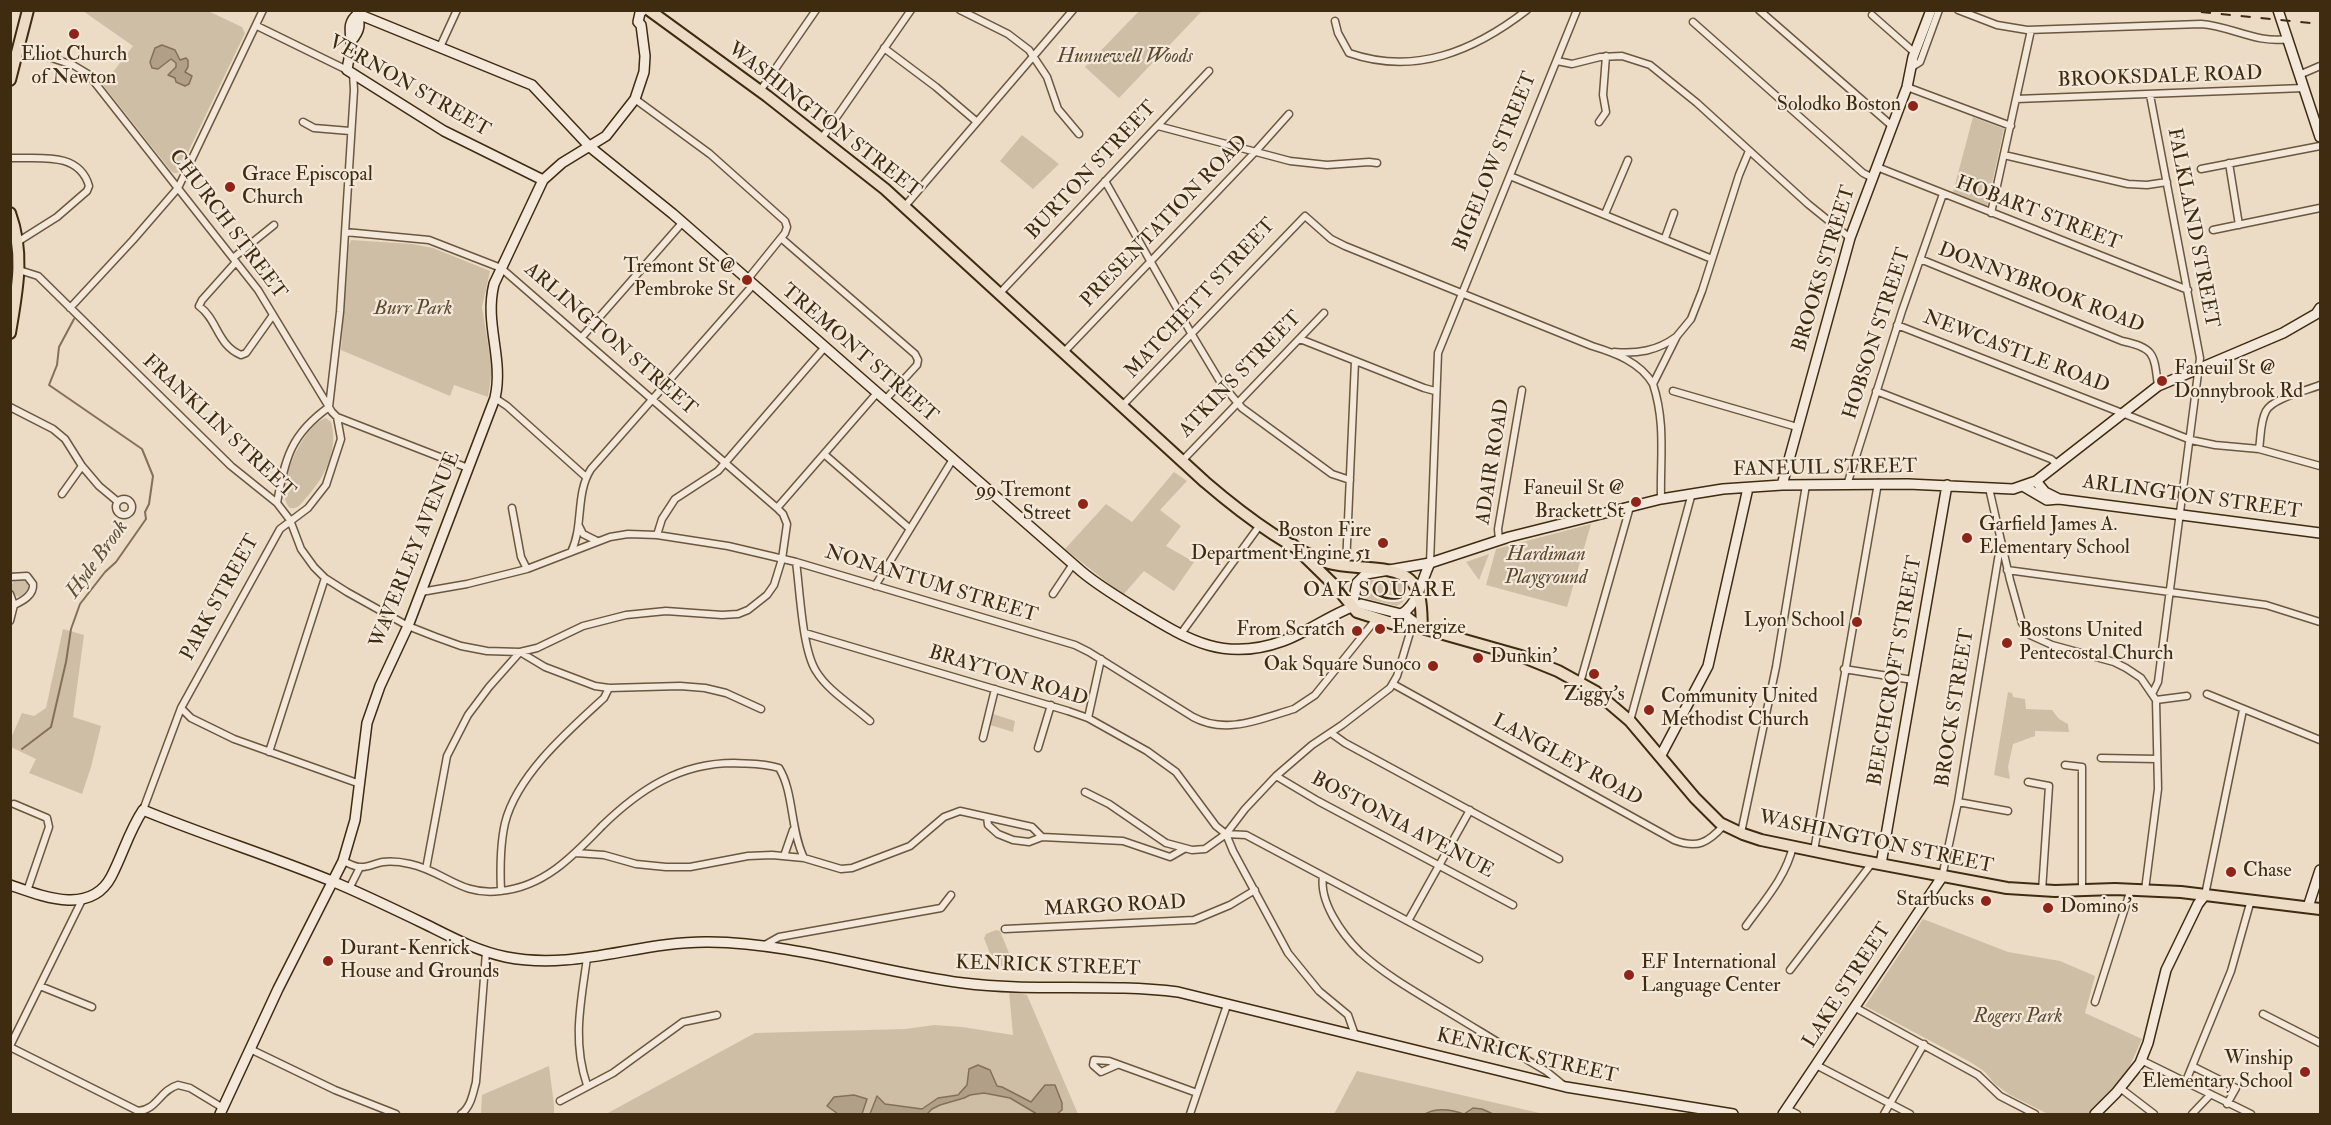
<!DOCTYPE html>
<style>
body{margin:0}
#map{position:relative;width:2331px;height:1125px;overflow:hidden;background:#ecdcc5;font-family:"IM FELL Double Pica",serif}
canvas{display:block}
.frame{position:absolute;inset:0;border:12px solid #3e2b10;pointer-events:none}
</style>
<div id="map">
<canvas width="2331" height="1125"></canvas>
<div class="frame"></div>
</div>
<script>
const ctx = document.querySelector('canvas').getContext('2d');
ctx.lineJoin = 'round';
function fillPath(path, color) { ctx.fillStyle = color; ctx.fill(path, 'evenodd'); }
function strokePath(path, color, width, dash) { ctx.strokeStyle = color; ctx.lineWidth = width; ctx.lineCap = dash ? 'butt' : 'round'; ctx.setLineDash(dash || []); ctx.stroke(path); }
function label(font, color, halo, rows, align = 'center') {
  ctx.font = font + ' "IM FELL Double Pica",serif'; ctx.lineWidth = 4.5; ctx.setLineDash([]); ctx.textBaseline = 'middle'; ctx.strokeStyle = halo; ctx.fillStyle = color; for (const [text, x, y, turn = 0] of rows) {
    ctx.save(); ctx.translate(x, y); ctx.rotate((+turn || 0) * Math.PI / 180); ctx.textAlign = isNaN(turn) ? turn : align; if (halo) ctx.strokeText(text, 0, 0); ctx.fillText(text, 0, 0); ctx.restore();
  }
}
fillPath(new Path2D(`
 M83 11H208L242 27 245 33 178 173H174L171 171 103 85 133 46Z
 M1139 11H1202L1119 98 1085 67Z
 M1973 117 2004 129 1987 206 1953 192Z
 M1022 135 1059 164 1033 189 1000 161Z
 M351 240 412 244 433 248 490 271 482 307 492 369 488 397 454 385 450 396 341 350 349 245Z
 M326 418 331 422C339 450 324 479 305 499 300 505 298 509 290 508 272 491 304 423 326 418Z
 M1174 472 1187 481 1160 510 1181 526 1166 546 1194 562 1174 591 1144 571 1123 595 1065 549 1106 504 1132 522Z
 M1591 524 1567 607 1486 585 1496 549Z
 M1489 554 1479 580 1466 562Z
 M11 588a9 9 0 1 1 18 0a9 9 0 1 1-18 0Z
 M1370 580 1395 581 1401 583 1406 591 1403 602 1397 606 1364 598 1362 592 1363 585Z
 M63 629 84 635 73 717 101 726 91 767 82 794 29 773 36 759 11 747V738L22 713 34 716 46 708Z
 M2008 692 2012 693 2013 697 2025 699 2026 709 2052 710 2059 719 2068 724 2069 732 2035 731V736L2013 744 2008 767 2010 779 1994 775Z
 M993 714 1015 721 1013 732 990 725Z
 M1923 919 2008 952 2060 961 2095 976 2085 1013 2142 1039 2127 1072 2089 1114H2048L2010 1095 1995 1084 1985 1072 1972 1063 1865 1006Z
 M996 930 1000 931 1011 958 1010 963 1002 966 994 964 984 938 986 934Z
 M1009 991 1027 995 1078 1114H606L755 1033 905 1029 935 1025 962 1027 1013 1035Z
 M549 1066 554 1105V1114H481L482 1095Z
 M1357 1071 1544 1114H1334Z`), '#cebea6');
const water = new Path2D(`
 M162 45 175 50 180 60 186 58 188 60V67L185 72 192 76 189 84 185 86 176 82 175 78 168 75 176 67V63L171 59 158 69 152 68 150 62 155 48Z
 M978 1065 990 1070 997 1086 1002 1087 1031 1102 1045 1085H1055L1062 1103V1110L1057 1114H1037L1010 1098 984 1093 970 1095 964 1098 940 1105 932 1109 927 1114H870L877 1096 885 1104 922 1109 938 1098 958 1095 967 1085 969 1069Z
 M854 1095 867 1099 862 1114H838L827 1106 834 1097Z
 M1473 1108 1482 1109 1493 1114H1425C1437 1107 1450 1109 1464 1114Z`);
fillPath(water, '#b1a087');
strokePath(water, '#837157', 1.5);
strokePath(new Path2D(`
 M22 749 51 727 66 662 71 629 80 604 105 572 116 562 146 519 145 512 149 504 153 476 142 449 49 385 57 365 59 347 74 319`), '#837157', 2);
const street = new Path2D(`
 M960 10 1008 34 1029 50 1047 77 1058 109 1079 134
 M1759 10 1892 126
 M1958 10 1997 25 2027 30 2201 24C2231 26 2257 44 2288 39
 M1872 15 1915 53
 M1335 21 1338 33 1349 53C1415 76 1474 51 1527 10
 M1693 22 1863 173 1873 178
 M257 26 347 70
 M18 47 73 65 88 74 258 290 332 412 337 417 468 468
 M440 47 457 10
 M884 48 936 87 977 122
 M1557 61 1572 64 1600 57 1622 56 1650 65 1697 103 1808 204 1850 238
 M1912 67 1920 62 1939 10
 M2299 75 2320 66
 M1907 87 2011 126
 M760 91 816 10
 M2150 95 2200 358 2158 682 2152 694
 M635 99 710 154 785 221 787 227 785 233 747 280
 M2016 99 2304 88
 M303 122 314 128 350 131
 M1599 122 1606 112 1603 95 1606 56
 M1158 126 1290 161 1327 165 1369 162 1377 163
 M822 138 911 10
 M2004 155 2128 184 2147 185 2167 182
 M10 158C39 159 79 151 89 186L87 191 57 217 19 241
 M2229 163 2239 225
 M1877 167 2188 290
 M2201 169 2320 146
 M1510 176 1712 259
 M1105 181 1191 333 1221 383 1242 408 1332 474 1350 480
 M905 206 1073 10
 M1991 213 2031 30
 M1605 214 1628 160
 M2213 230 2320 208
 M345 232 429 240 501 268 777 508 783 514 787 524 782 559 774 585 767 595 748 610 738 614 722 615 666 611 626 615 583 626 537 648 520 652 489 687 468 715 447 756 426 869
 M781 238 915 354 918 360 917 365 885 400
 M1665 238 1674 213
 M233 258 274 225
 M1920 259 2122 341C2155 348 2154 354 2158 386
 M236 262 202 300 199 306C218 320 217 345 241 355L246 353 273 315
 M19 270 38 276 231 466 277 503 290 520 301 549 314 567 325 578 347 592 408 626 436 637 461 646 487 651 520 652 545 667 595 686 609 688 680 686 705 688 726 693 761 709
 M999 294 1209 71
 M70 308 133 240 178 188 263 10
 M1897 325 2191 440 2215 445 2259 449 2320 466
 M582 337 682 223
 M1300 339 1424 388 1435 391
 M1064 352 1255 152 1289 114
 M1614 352C1637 354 1657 351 1676 337
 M1673 391 1797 427
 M1876 391 2051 459 2057 464
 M495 398 507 406 586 477
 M1122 406 1305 216 1331 239 1345 246 1592 346C1615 353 1640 362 1653 384
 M10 407 53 429 65 439 82 466 99 486 117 501
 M2259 449C2261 437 2260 422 2266 411 2273 398 2306 391 2320 385
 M824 454 910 529
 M1182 461 1324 313
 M1847 485 1902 311 1943 194
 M1989 488 2010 580 2022 623 2030 635 2052 645 2114 662 2126 668 2141 678 2156 700 2158 789 2145 890
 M62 494 82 466
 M116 507a8 8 0 1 1 16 0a8 8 0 1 1-16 0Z
 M1661 499C1660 458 1666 424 1653 384L1677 336 1691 319 1702 291 1739 175 1749 151
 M277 503C285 458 291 434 329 407L340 312 354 90 353 73
 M512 508 521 557 527 569
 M777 508 877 393
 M579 526 583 534 597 541
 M657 535 662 519 675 499 718 471 825 347
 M1499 540 1498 529 1522 390
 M571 552C584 526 575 494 591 469L753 285
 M796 562C800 590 802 649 816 671 828 691 852 705 870 721
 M1430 563 1438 353 1577 10
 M1346 566 1355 361
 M2007 570 2266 605 2320 622
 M10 577 27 576 33 584C34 595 23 601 14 605
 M875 586 953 459
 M421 592 467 584 527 569 610 537 628 534 657 535 728 546 796 562 1075 645 1089 652 1193 717C1226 735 1260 719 1294 709L1315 695 1377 618
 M10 594 14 605 10 621
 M1053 594 1073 564
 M805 633 1068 711 1088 718 1147 751 1176 772 1216 826 1226 834 1233 851 1288 953 1319 991 1348 1015 1355 1035
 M1180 635 1260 525
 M1844 669 1913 680
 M1580 683 1630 507
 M1393 684 1674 840C1697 849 1708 843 1724 825
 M2207 694 2320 740
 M2156 700 2187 696
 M181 708 191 718 234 739 360 784
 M1088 718 1101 659
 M1630 721 1692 493
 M1331 733 1345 743 1559 859
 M983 738 995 689
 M1038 748 1051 705
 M269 752 325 578
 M2101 758 2157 759
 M2065 765 2082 767V890
 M1276 776 1318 801 1513 905
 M2028 782 2049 786 2042 891
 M1085 792 1109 804 1166 843 1192 850 1205 849 1226 834 1245 809 1276 776 1312 745 1342 725 1390 688 1397 676 1412 626
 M1958 802 2008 811
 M14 804 47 818 49 827 27 891
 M143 810 181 708 280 529 308 508 326 485 341 439 337 417
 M987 817 988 825 998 834 1013 840 1029 842 1042 837 1123 841 1170 857 1184 849
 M1741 833 1776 667 1806 485
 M1226 834 1246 835 1479 959
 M1814 851 1878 483
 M576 853 604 855 636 864 666 867H690L748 856 772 855 804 858 841 869 852 868 910 846 944 817 960 811 1032 827 1042 837
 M784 856 793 830
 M343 861C348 863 355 867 360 867 368 868 375 863 383 862 391 861 401 862 410 864 444 871 460 896 500 891 544 887 573 856 602 826 640 789 680 763 734 763 749 764 764 763 779 768 794 792 790 829 804 858
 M1323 876C1319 902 1342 934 1360 952 1384 974 1412 990 1440 1007 1475 1028 1510 1050 1546 1071L1562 1084
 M1942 877 1958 802 2000 547
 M349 889 360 867
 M501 891C500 868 500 845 505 823 517 775 569 730 604 698L609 688
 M2205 895 2243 710
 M1408 921 1470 810
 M1746 926C1764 901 1786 877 1793 846
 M1005 929 1194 920 1230 905 1255 890
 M763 946 779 937 941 908 951 895
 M1790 970 1872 863
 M40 986 92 1007
 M2095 1002 2131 889
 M1856 1008 1978 1075 2000 1096 2035 1114
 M2263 1014 2320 1043
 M10 1046 82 900
 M10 1047 138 1111C157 1110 160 1090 178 1085L190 1088 223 1108
 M250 1049 335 1090 396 1114
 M2141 1060 2251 1114
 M1117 1065 1101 1072 1093 1065 1094 1060 1109 1061 1197 1093
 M1818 1066 1910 1114
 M2192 1066 2236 1088 2227 1104
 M2186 1081 2231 971 2251 900
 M587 1085C572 1041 581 1002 587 958
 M2120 1088 2154 1114
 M560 1101 613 1073 683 1022 717 1015
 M1787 1109 1797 1114
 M461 1114C471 1107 473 1093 476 1082L486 952
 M1190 1114 1227 1005
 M1884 1114 1924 1044
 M2192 1114 2210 1095`);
const secondary = new Path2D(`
 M2278 10 2320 137
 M358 14 532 85 590 147 673 214 1081 571C1100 587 1121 599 1142 612 1190 641 1225 662 1283 641 1309 632 1335 611 1361 604L1405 615 1422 628
 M358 14C348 22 350 29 351 40 352 49 348 61 347 70L444 131 543 180
 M351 41C361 30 360 24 357 10
 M2036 481 2045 492 2059 499
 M1782 485 1850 238 1907 87 1913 57 1931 10
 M2023 486 2047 500 2059 499 2320 533
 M1352 607 1357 583 1366 574 1430 563 1509 537 1661 499 1723 489 1782 485 1908 484 2013 489 2036 481 2158 386 2283 333 2316 314 2320 308
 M1397 616C1418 608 1421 581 1430 563
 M1660 757 1708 666 1748 488
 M1881 864 1947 485
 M10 885C42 896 90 916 111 877 123 854 129 831 143 810 206 836 271 856 334 882 365 895 396 910 427 925 453 938 477 951 506 957 576 971 639 941 709 942 795 943 878 972 963 983 1034 992 1106 983 1178 992L1566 1087 1733 1114
 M2308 907 2320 870
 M220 1114 278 989 343 861 355 820 367 723 380 686 408 626 495 398C504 358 484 324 494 284L543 180 562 163 606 136 635 99 644 72 645 56 641 25 638 22 640 13 643 10
 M1783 1114 1942 877
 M2095 1114 2116 1093 2140 1063 2148 1043 2166 970 2198 904 2205 895`);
const primary = new Path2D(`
 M649 10 767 96 885 189 1205 482C1240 512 1286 548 1329 563 1352 570 1393 564 1410 580 1423 592 1421 612 1422 628
 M10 80 28 10
 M10 213C25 254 17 291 10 333
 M1293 545 1337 588 1357 612 1401 626 1422 628 1521 656 1558 671 1596 692 1630 721 1695 798 1720 823 1743 834 1761 840 1853 859 2007 888 2055 891 2115 889 2181 892 2320 909`);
strokePath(street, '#6a573d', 9);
strokePath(secondary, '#3e2b10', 12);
strokePath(primary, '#3e2b10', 14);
strokePath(street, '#f3e8d9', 6);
strokePath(secondary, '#f3e8d9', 9);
strokePath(primary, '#ecdcc5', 10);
strokePath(new Path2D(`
 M2181 10 2320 24`), '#3e2b10', 2, [10, 10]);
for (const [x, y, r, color] of [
 [74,34,6,"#8f2418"],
 [1913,106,6,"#8f2418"],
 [230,187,6,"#8f2418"],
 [747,280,6,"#8f2418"],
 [2162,381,6,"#8f2418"],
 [1636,502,6,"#8f2418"],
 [1083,504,6,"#8f2418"],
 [1967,538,6,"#8f2418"],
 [1383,543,6,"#8f2418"],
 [1857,622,6,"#8f2418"],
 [1380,629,6,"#8f2418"],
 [1357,631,6,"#8f2418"],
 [2007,643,6,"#8f2418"],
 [1478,658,6,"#8f2418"],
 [1433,666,6,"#8f2418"],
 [1594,674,6,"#8f2418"],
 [1649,710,6,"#8f2418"],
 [2231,872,6,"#8f2418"],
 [1986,901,6,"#8f2418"],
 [2048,908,6,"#8f2418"],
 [328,961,6,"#8f2418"],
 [1629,975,6,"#8f2418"],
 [2305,1072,6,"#8f2418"]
]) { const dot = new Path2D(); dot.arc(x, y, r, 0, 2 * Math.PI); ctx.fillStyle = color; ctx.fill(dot); strokePath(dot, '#f3e8d9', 2); }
label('20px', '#3e2b10', '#f3e8d9', [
 ["Eliot Church",74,56,"center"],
 ["of Newton",74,79,"center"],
 ["Solodko Boston",1901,106,"right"],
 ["Grace Episcopal",242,176],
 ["Church",242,199],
 ["Tremont St @",735,268,"right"],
 ["Pembroke St",735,291,"right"],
 ["Faneuil St @",2174,370],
 ["Donnybrook Rd",2174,393],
 ["Faneuil St @",1624,490,"right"],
 ["Brackett St",1624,513,"right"],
 ["99 Tremont",1071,492,"right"],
 ["Street",1071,515,"right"],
 ["Garfield James A.",1979,526],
 ["Elementary School",1979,549],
 ["Boston Fire",1371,532,"right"],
 ["Department Engine 51",1371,555,"right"],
 ["Lyon School",1845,622,"right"],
 ["Energize",1392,629],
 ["From Scratch",1345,631,"right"],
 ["Bostons United",2019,632],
 ["Pentecostal Church",2019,655],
 ["Dunkin'",1490,658],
 ["Oak Square Sunoco",1421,666,"right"],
 ["Ziggy's",1594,696,"center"],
 ["Community United",1661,698],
 ["Methodist Church",1661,721],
 ["Chase",2243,872],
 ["Starbucks",1974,901,"right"],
 ["Domino's",2060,908],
 ["Durant-Kenrick",340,950],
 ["House and Grounds",340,973],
 ["EF International",1641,964],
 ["Language Center",1641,987],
 ["Winship",2293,1060,"right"],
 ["Elementary School",2293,1083,"right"]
], 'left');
label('italic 20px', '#5b482e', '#f3e8d9', [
 ["Hunnewell Woods",1125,58],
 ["Burr Park",413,310],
 ["Hardiman",1546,556],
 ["Playground",1546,579],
 ["Rogers Park",2018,1018]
]);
label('20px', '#3e2b10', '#f3e8d9', [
 ["BROOKSDALE ROAD",2160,78,-2],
 ["VERNON STREET",409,87,30],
 ["WASHINGTON STREET",824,121,38],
 ["BIGELOW STREET",1496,162,-68],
 ["BURTON STREET",1092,171,-47],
 ["HOBART STREET",2038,214,21],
 ["PRESENTATION ROAD",1165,222,-46],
 ["CHURCH STREET",227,225,53],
 ["FALKLAND STREET",2192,228,79],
 ["BROOKS STREET",1825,269,-73],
 ["DONNYBROOK ROAD",2041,289,21],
 ["MATCHETT STREET",1201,299,-47],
 ["HOBSON STREET",1878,334,-72],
 ["ARLINGTON STREET",610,340,41],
 ["NEWCASTLE ROAD",2016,353,21],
 ["TREMONT STREET",859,354,41],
 ["ATKINS STREET",1241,375,-46],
 ["FRANKLIN STREET",218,427,43],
 ["ADAIR ROAD",1494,462,-81],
 ["FANEUIL STREET",1825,469,-1],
 ["ARLINGTON STREET",2192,498,8],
 ["WAVERLEY AVENUE",416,550,-68],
 ["NONANTUM STREET",931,585,17],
 ["PARK STREET",221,598,-61],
 ["BEECHCROFT STREET",1896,671,-80],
 ["BRAYTON ROAD",1008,677,17],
 ["BROCK STREET",1956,708,-81],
 ["LANGLEY ROAD",1567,761,29],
 ["BOSTONIA AVENUE",1402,826,28],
 ["WASHINGTON STREET",1876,843,12],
 ["MARGO ROAD",1115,907,-3],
 ["KENRICK STREET",1048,967,2],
 ["LAKE STREET",1848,986,-57],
 ["KENRICK STREET",1527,1057,13]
]);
label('italic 21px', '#604e34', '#f3e8d9', [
 ["Hyde Brook",98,560,-54]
]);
ctx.letterSpacing = '1.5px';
label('21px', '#3e2b10', '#f3e8d9', [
 ["OAK SQUARE",1380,591]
]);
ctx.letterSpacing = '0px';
</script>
